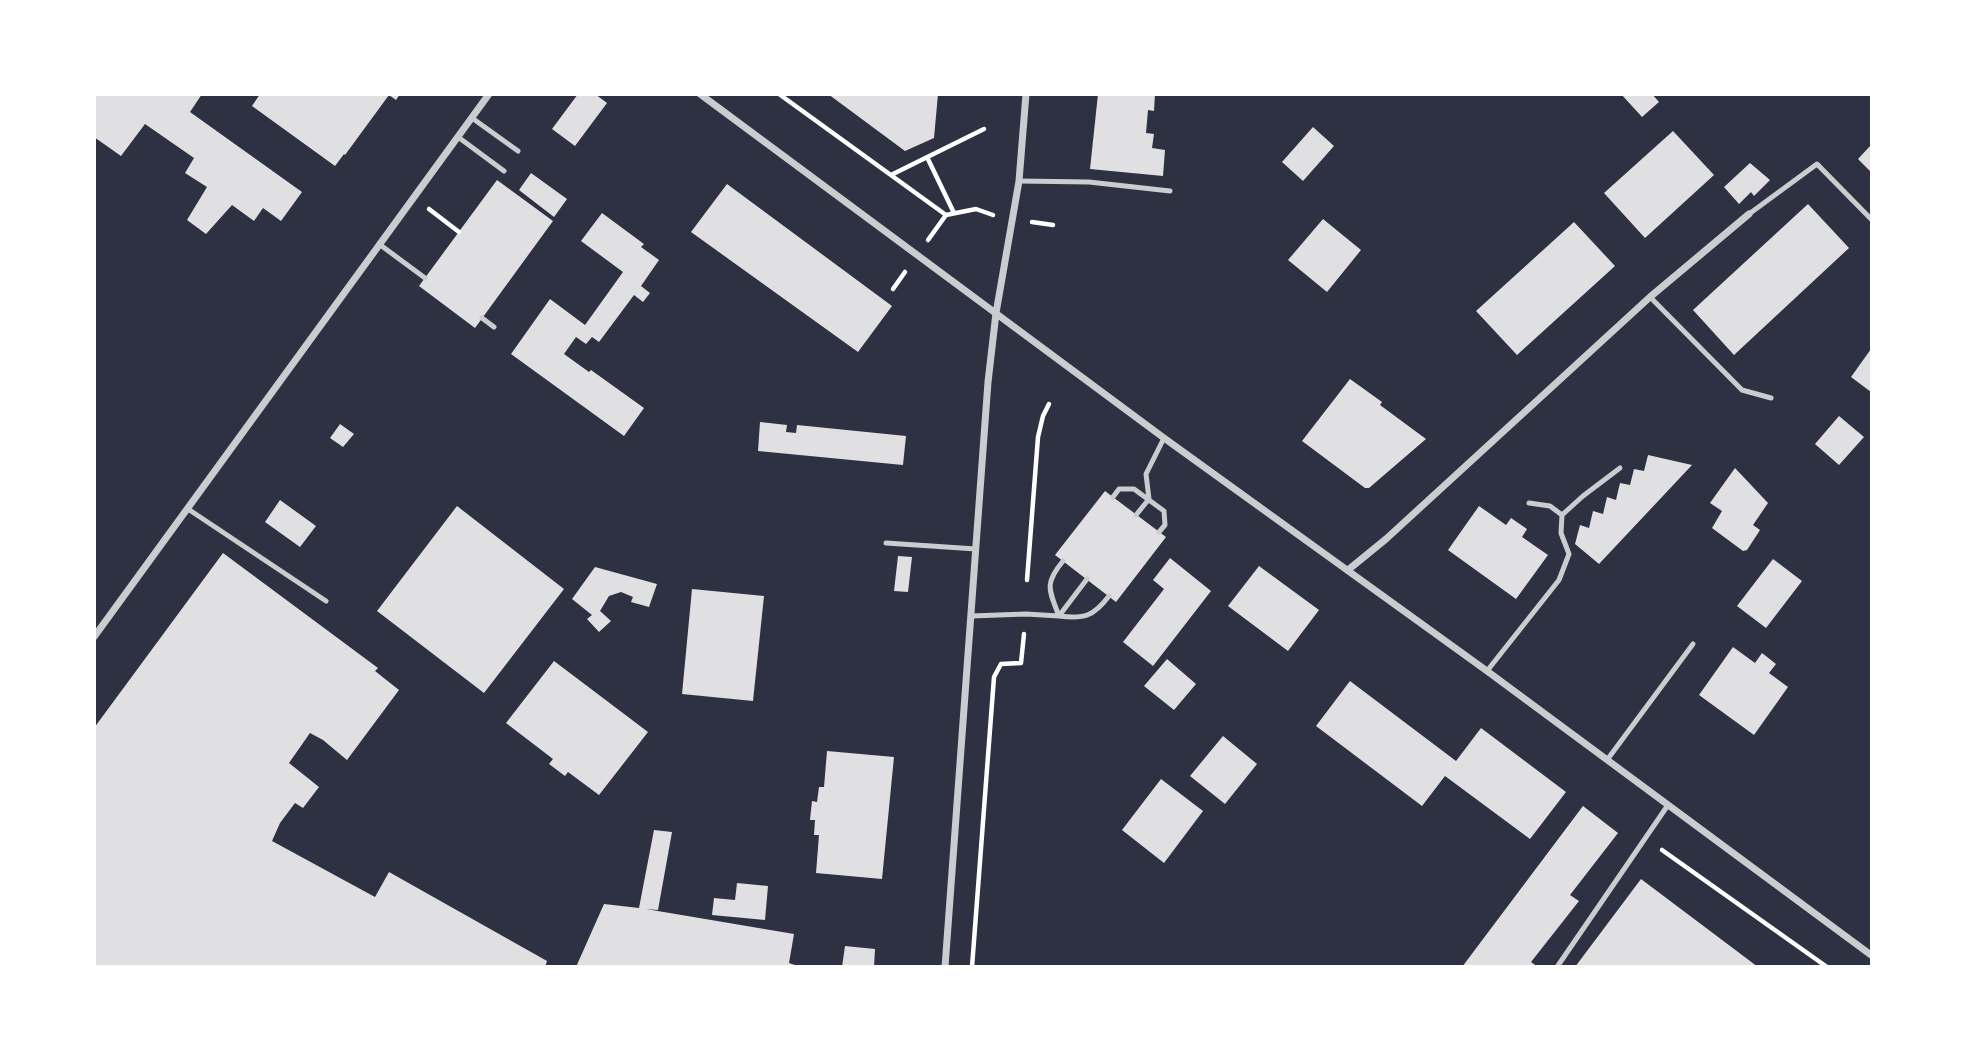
<!DOCTYPE html>
<style>
body{margin:0}
#map{position:relative;width:1966px;height:1061px;overflow:hidden;background:#2d3142;font-family:"Golos Text",sans-serif}
canvas{display:block}
.frame{position:absolute;inset:0;border:96px solid #fff;pointer-events:none}
</style>
<div id="map">
<canvas width="1966" height="1061"></canvas>
<div class="frame"></div>
</div>
<script>
const ctx = document.querySelector('canvas').getContext('2d');
ctx.lineJoin = 'round';
function fillPath(path, color) { ctx.fillStyle = color; ctx.fill(path, 'evenodd'); }
function strokePath(path, color, width, dash) { ctx.strokeStyle = color; ctx.lineWidth = width; ctx.lineCap = dash ? 'butt' : 'round'; ctx.setLineDash(dash || []); ctx.stroke(path); }
fillPath(new Path2D(`
 M94 94H202L190 112 302 192 281 221 263 208 254 221 232 205 206 234 187 220 207 187 185 173 194 158 145 124 121 156 94 137Z
 M260 94H400L396 100 389 95 345 155 344 154 335 166 252 106Z
 M578 94H595L607 103 575 146 552 129Z
 M828 94H938L934 138 905 151Z
 M1098 94H1155L1154 111 1148 110 1146 133 1154 134 1152 148 1165 150 1163 176 1090 169Z
 M1621 94H1652L1659 102 1642 117Z
 M1313 127 1334 146 1303 181 1282 162Z
 M1673 131 1714 175 1645 238 1604 193Z
 M1871 145V172L1858 159Z
 M1750 163 1770 180 1754 196 1751 192 1739 204 1724 187Z
 M531 173 567 199 554 217 519 190Z
 M497 180 553 221 475 328 419 286Z
 M727 184 892 306 858 352 691 232Z
 M1808 204 1849 248 1734 355 1693 310Z
 M602 213 644 244 641 247 659 260 641 286 650 293 643 302 634 295 599 342 592 337 586 344 576 337 564 354 589 372 591 370 644 408 624 436 511 354 550 299 585 325 623 272 581 241Z
 M1323 219 1361 250 1327 292 1288 260Z
 M1574 222 1615 266 1517 355 1476 311Z
 M1871 349V392L1851 377Z
 M1350 379 1382 402 1380 405 1426 439 1369 488H1365L1302 441Z
 M1839 416 1864 437 1839 465 1815 444Z
 M760 422 787 425 786 432 796 433 797 425 906 436 903 465 758 451Z
 M340 424 354 434 343 447 330 438Z
 M1648 455 1692 465 1599 564 1575 544 1580 525 1589 528 1593 511 1603 514 1607 497 1616 500 1620 483 1630 485 1634 469 1644 471Z
 M1735 468 1768 503 1753 525 1760 530 1747 550 1743 551 1712 528 1722 511 1710 503Z
 M1105 491 1166 537 1116 602 1055 555Z
 M280 500 316 526 300 547 265 522Z
 M457 506 564 589 484 693 377 611Z
 M1479 506 1506 525 1511 518 1527 529 1522 537 1548 555 1516 599 1448 550Z
 M223 553 378 668 375 671 399 690 347 760 323 740 310 733 289 763 319 787 303 808 295 803 280 823 272 841 375 897 389 872 547 961 545 967H94V728Z
 M898 556 912 557 908 592 894 591Z
 M1170 558 1211 591 1153 666 1123 642 1164 589 1153 580Z
 M1773 559 1802 581 1766 628 1737 606Z
 M1259 566 1319 610 1288 651 1228 606Z
 M595 567 657 584 649 607 631 602 633 597 621 592 609 596 600 611 611 621 599 632 587 619 592 615 572 599Z
 M692 589 764 596 753 701 682 694Z
 M1733 647 1755 663 1762 653 1776 664 1769 673 1788 687 1754 735 1699 695Z
 M1167 659 1196 684 1174 710 1144 686Z
 M554 661 648 732 599 795 568 772 565 776 549 764 553 759 506 723Z
 M1350 681 1456 761 1481 728 1566 792 1530 839 1445 776 1422 806 1316 726Z
 M1223 736 1257 764 1225 804 1190 776Z
 M827 751 894 757 882 879 816 873 819 835H814L815 820H810L812 801 817 802 819 787H824Z
 M1161 779 1203 811 1164 863 1122 830Z
 M1583 806 1618 833 1570 895 1579 901 1531 962 1538 967H1462Z
 M654 830 672 832 658 910 646 909 794 934 789 963 801 967H576L604 904 639 908Z
 M1641 879 1758 967H1575Z
 M737 883 768 886 765 920 712 915 714 898 735 900Z
 M845 946 875 949 874 967H842Z`), '#e0e0e3');
strokePath(new Path2D(`
 M779 94 946 215 976 209 993 215
 M927 157 954 213
 M891 175 984 129
 M429 209 459 232
 M1032 222 1053 225
 M928 240 946 215
 M893 289 905 272
 M1027 580 1038 437 1043 416 1049 404
 M1662 850 1827 967
 M972 967 994 677 1001 664 1021 663 1024 634`), '#fff', 4.5);
strokePath(new Path2D(`
 M472 118 518 151
 M458 137 504 171
 M1019 181 1089 182 1170 191
 M1749 214 1817 164 1871 219
 M379 244 425 278
 M1650 297 1742 390 1771 398
 M482 318 494 327
 M1113 497 1119 489H1134L1164 511 1165 525 1159 532
 M1529 503 1550 506 1562 515
 M188 509 326 601
 M1136 515 1149 499 1146 474 1164 438
 M886 543 976 549
 M1063 561C1044 584 1049 590 1059 616 1084 619 1093 617 1109 596
 M971 616 1026 614 1059 616 1087 579
 M1487 671 1559 580 1569 554 1561 533 1562 515 1583 496 1620 468
 M1607 760 1693 644
 M1557 967 1668 805`), '#caccd0', 5);
strokePath(new Path2D(`
 M700 94 1164 438 1487 671 1871 955
 M1348 570 1386 539 1650 297 1749 214
 M94 637 489 94
 M945 967 988 382 996 313 1019 181 1026 94`), '#caccd0', 7);
</script>
